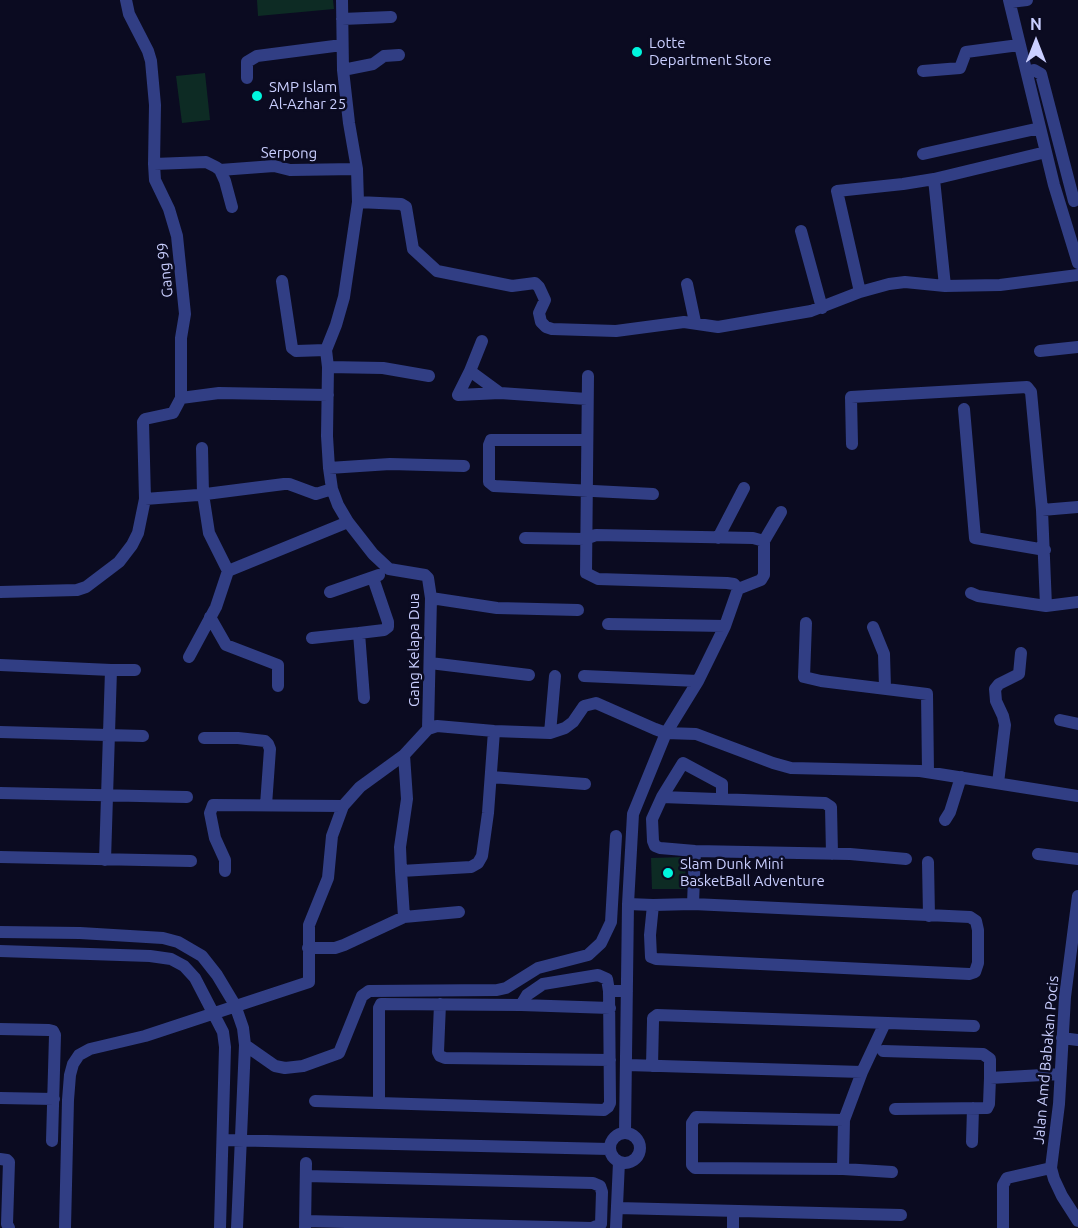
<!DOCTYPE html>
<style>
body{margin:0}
#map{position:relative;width:1078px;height:1228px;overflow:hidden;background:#0b0b21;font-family:Ubuntu,sans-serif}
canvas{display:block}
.north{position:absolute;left:1006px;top:12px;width:60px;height:60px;-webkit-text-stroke:4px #0b0b21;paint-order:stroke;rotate:0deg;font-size:16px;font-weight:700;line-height:24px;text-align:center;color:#cacfff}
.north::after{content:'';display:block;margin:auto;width:21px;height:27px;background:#cacfff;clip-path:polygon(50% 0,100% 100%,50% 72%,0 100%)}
</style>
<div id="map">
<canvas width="1078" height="1228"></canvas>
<div class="north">N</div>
</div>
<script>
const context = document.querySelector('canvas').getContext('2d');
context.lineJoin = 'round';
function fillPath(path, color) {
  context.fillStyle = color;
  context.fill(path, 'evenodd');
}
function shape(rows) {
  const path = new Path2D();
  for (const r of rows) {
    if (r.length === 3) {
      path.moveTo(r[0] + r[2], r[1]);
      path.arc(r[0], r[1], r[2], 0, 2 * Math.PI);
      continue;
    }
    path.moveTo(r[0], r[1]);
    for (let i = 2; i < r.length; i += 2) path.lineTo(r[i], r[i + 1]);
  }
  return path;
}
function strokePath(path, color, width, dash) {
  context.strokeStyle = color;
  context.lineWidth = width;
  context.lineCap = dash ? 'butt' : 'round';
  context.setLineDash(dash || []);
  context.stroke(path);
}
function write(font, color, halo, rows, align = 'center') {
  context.font = font + ' Ubuntu,sans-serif';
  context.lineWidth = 5;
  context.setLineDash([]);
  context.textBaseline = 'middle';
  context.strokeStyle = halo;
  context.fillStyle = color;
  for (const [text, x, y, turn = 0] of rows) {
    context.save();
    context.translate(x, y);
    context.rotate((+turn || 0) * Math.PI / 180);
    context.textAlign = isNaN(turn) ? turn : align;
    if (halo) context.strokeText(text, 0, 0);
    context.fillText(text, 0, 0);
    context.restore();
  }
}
fillPath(shape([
 [257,0,333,0,334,9,258,16],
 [205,73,210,120,182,123,176,76],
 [685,857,686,889,652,889,651,858]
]), '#0d2b24');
strokePath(shape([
 [126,0,129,14,148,51,151,61,155,105,154,164,155,180,169,209,177,236,185,314,181,338,181,398,219,393,328,395],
 [1009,0,1054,185,1078,263],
 [1010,2,1027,0],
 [342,19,391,17],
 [343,70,373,64,384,56,399,55],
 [923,71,960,68,966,52,1019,45],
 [1027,72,1034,70,1041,74,1074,201],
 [247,78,247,62,257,56,342,45],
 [923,154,1040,128],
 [154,164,206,162,216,167,220,170,225,181,232,207],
 [220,170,274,166,290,170,357,169],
 [934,179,945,286],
 [358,202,401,204,406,207,413,249,437,271,512,286,535,283,539,287,545,300,539,313,541,322,546,327,552,329,616,331,684,322,718,327,811,311,860,292,889,284,905,282,945,286,1000,285,1078,275],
 [801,231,822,308],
 [282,281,292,348,296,351,326,350],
 [687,284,695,322],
 [860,292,837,191,903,184,934,179,1046,152],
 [482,341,470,371,500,393,587,399],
 [1040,351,1078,347],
 [328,367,383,368,429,376],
 [470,371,458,395,500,393],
 [964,409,975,538,1045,550],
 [587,440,491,440,489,445,489,482,494,486,653,494],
 [852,444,851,397,1027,387,1031,392,1042,510,1078,507],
 [202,448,203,494,209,533,228,571],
 [329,468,390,464,464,466],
 [145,499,198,495,284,484,289,484,316,494,332,489],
 [1042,510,1046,606,1078,602],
 [525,538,585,539,596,535,753,538,764,541],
 [718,538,744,488],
 [738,589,761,580,764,575,764,541,781,512],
 [0,592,77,590,86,587,119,562,132,545,138,533,145,499,143,422,145,419,173,413,181,398],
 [330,592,379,575],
 [971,593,978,596,1046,606],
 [431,598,497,608,578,610],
 [210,617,226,645,278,665,278,686],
 [806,623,804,677,821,681,927,694,928,772],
 [608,624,725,626],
 [873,627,884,654,885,688],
 [312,638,359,633],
 [189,657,216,607,228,571,348,522],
 [430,663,529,675],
 [0,665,111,670,105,860],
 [111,670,135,670],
 [584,676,698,681,725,626,738,589,734,584,727,583,598,579,586,573,588,376],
 [364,698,359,633,384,630,388,627,388,622,373,578],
 [1060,720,1078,724],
 [428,729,437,726,494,731,550,733,565,728,573,722,584,706,596,703,655,729,666,733,696,734,773,763,791,768,920,771,1078,796],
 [0,732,143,736],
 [550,733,555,676],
 [204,738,238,738,265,741,268,744,270,749,266,805],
 [491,777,585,784],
 [998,783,1005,725,1003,716,996,701,995,689,999,684,1019,674,1021,653],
 [0,793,187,797],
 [662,797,683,763,722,784,722,799],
 [945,820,950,812,961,777],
 [832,854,831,807,825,803,662,797,652,819,653,841,655,846,660,848,695,851,850,854,906,859],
 [1038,854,1078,859],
 [0,857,191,861],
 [928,862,929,916],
 [225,871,225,860,215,838,210,813,213,805,343,806],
 [401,871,400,847,407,799,404,755],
 [1078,896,1065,997,1059,1104,1051,1168,1054,1179,1062,1196,1078,1221],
 [628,904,653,905],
 [693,904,970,917,976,921,978,930,978,963,975,972,969,974,656,959,651,957,650,935,653,905,693,904],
 [693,904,695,851],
 [404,917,401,871,471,867,478,863,482,856,488,813,494,731],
 [0,932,80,933,163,938,178,942,202,956,217,975,235,1005,243,1028,245,1045,237,1228],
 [308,948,335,948,344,945,404,917,459,912],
 [0,951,150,956,171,959,184,966,195,978,223,1032,225,1047,220,1228],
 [440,1004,438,1052,440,1056,445,1058,610,1060],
 [521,1005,610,1008],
 [0,1029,49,1030,53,1031,55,1035,52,1141],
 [1062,1038,1078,1040],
 [245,1045,275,1066,285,1068,303,1066,339,1053,362,996,369,991,497,990,506,988,538,968,588,955,601,943,611,922,616,836],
 [883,1051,983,1054,990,1059,990,1078],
 [627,1065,862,1072,844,1120,843,1169],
 [652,1066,653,1021,653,1018,657,1015,974,1026],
 [862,1072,885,1023],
 [0,1098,54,1099],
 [315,1101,379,1103,379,1008,381,1004,521,1005,527,995,543,984,598,975,607,979,609,991,627,991],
 [379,1103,604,1110,608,1107,610,1103,609,991],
 [895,1109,987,1108,989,1104,990,1078,1060,1074],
 [844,1120,696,1117,692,1123,692,1165,695,1168,843,1169,892,1172],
 [625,1148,15],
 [625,1133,628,904,633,814,666,733,698,681],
 [223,1140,609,1149],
 [972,1142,973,1108],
 [0,1159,7,1160,9,1162,7,1224,9,1228],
 [617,1208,901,1215],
 [305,1221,592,1228,601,1224,602,1192,600,1186,593,1183,306,1176],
 [65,1228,68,1100,70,1075,73,1064,79,1055,90,1049,145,1036,309,982,309,925,328,878,332,836,343,806,360,787,404,755,428,729,431,598,428,578,425,575,389,569,373,554,348,522,338,505,332,489,329,468,327,436,328,367,326,350,336,325,344,297,358,202,357,169,349,123,343,70,342,0],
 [305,1228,306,1163],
 [616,1228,619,1162],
 [733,1228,733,1212],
 [1003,1228,1003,1185,1007,1178,1051,1168]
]), '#313e84', 12);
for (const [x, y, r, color] of [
 [637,52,6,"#00f5de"],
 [257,96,6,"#00f5de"],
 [668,873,6,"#00f5de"]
]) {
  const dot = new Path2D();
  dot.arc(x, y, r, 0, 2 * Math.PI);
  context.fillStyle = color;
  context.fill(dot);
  strokePath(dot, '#0b0b21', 2);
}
write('15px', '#cacfff', '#0b0b21', [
 ["Lotte",649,43],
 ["Department Store",649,60],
 ["SMP Islam",269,87],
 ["Al-Azhar 25",269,104],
 ["Slam Dunk Mini",680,864],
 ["BasketBall Adventure",680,881]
], 'left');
write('15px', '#cacfff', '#0b0b21', [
 ["Serpong",289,153,1],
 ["Gang 99",165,270,-96],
 ["Gang Kelapa Dua",414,650,-90],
 ["Jalan Amd Babakan Pocis",1046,1060,-85]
]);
</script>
